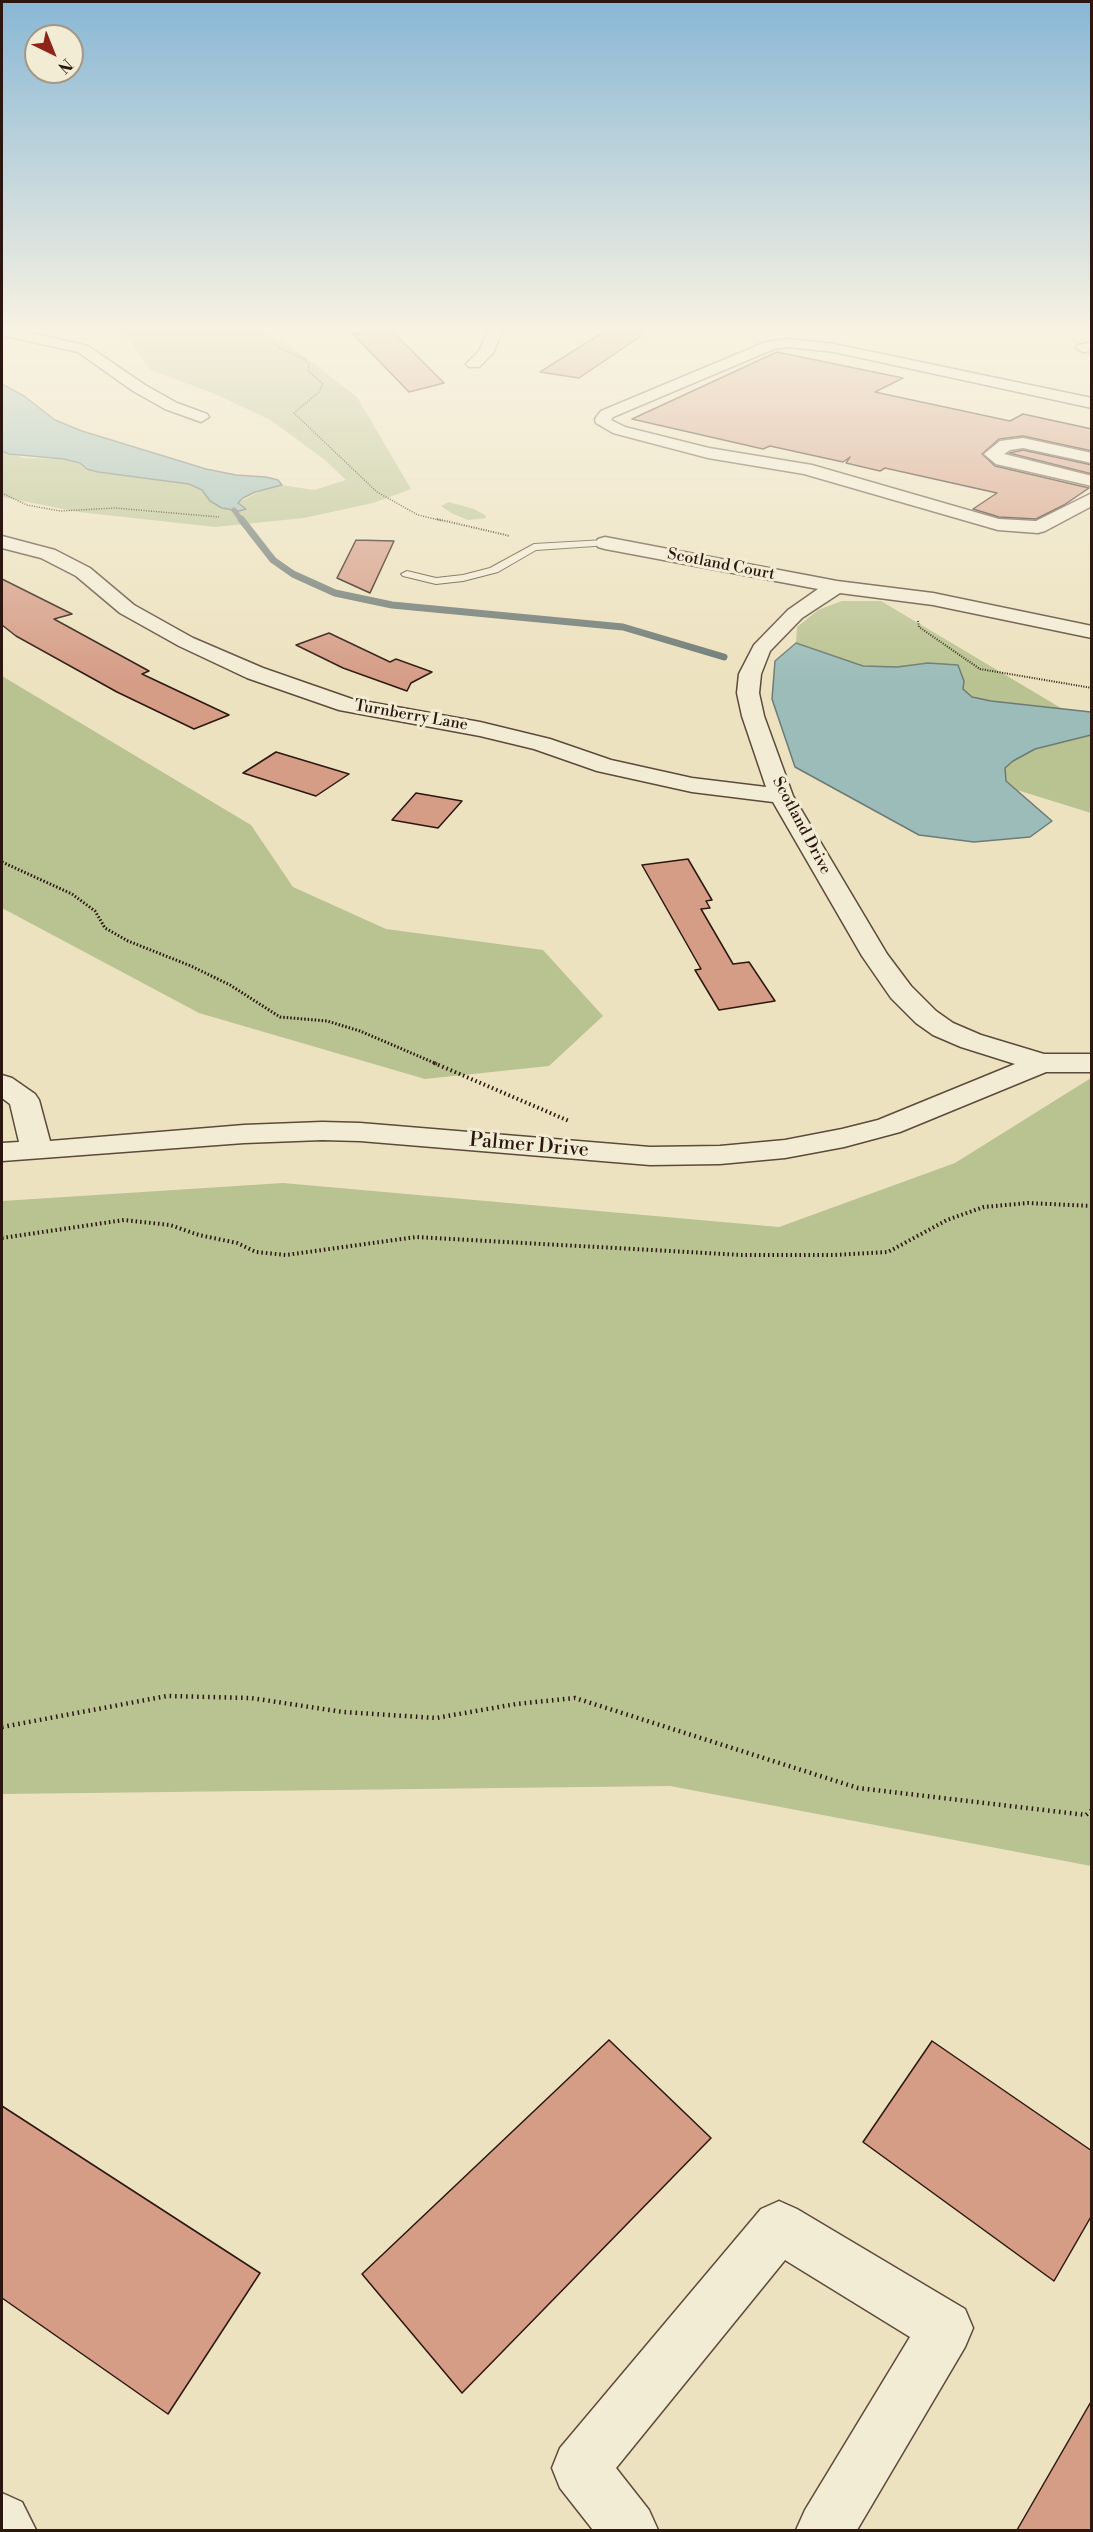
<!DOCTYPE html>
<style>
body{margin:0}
#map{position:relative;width:1093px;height:2532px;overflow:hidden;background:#ede2bf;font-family:"Libre Bodoni",serif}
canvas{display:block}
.frame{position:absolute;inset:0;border:3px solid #2b170f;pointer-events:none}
.north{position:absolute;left:24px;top:24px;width:60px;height:60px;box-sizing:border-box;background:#f3ecd5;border:2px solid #a39786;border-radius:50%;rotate:137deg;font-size:16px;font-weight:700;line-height:24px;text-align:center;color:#2b170f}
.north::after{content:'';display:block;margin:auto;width:21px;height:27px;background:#8f2418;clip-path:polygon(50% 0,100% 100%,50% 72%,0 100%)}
</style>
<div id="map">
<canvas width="1093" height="2532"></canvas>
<div class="frame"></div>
<div class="north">N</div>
</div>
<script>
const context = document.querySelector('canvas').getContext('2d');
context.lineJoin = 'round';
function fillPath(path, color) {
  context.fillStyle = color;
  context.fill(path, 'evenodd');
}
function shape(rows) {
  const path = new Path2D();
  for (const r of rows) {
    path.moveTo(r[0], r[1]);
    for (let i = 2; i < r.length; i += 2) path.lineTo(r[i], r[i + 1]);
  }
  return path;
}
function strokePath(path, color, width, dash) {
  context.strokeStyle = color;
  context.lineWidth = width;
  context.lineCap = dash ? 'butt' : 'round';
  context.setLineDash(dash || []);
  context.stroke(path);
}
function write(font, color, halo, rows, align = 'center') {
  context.font = font + ' "Libre Bodoni",serif';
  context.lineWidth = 6;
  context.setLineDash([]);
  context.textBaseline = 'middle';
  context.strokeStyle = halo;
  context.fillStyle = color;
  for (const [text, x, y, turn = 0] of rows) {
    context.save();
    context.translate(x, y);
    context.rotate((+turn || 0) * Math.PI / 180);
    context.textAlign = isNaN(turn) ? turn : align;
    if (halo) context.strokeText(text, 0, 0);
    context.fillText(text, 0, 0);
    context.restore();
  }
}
fillPath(shape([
 [116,329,262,329,307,358,357,397,411,489,373,503,304,518,215,527,78,512,2,497,2,451,24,458,64,459,80,463,87,469,98,472,189,484,202,490,211,501,241,507,238,503,264,489,282,485,314,490,346,480,325,460,269,419,215,394,151,370,130,341],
 [449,502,474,509,485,515,486,518,468,520,451,513,441,506],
 [842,601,881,601,1066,711,1091,723,1091,813,1017,790,1006,781,1005,768,1013,761,1035,749,1061,742,991,701,972,697,928,663,897,667,863,666,796,643,797,627,818,610],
 [2,676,251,825,293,887,386,929,543,950,603,1016,549,1066,425,1079,199,1013,2,908],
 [1091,1078,1091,1866,670,1786,2,1794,2,1201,283,1183,779,1227,955,1163]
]), '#b9c391');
const water = shape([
 [2,384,24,396,55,420,82,431,206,469,236,475,266,477,278,480,282,485,255,492,243,498,238,503,246,509,239,511,222,508,210,501,202,490,189,484,98,472,87,469,80,463,64,459,9,454,2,451,2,384],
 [796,643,863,666,897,667,928,663,958,665,964,681,963,689,972,697,991,701,1091,712,1091,735,1035,749,1013,761,1005,768,1006,781,1052,821,1030,837,974,842,919,835,795,767,772,699,775,661,796,643]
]);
fillPath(water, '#9bbcb9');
strokePath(water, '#6e7a75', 1.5);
strokePath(shape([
 [234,510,242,521]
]), '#6e7a75', 5);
strokePath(shape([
 [241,519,273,560,293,574,335,593,392,605,623,627,724,657]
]), '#6e7a75', 7);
const building = shape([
 [380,329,390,329,444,383,409,392,353,334,380,329],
 [608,329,637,329,641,336,579,378,540,372,608,329],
 [777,352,903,378,875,392,1010,421,1023,414,1092,429,1092,451,1023,436,999,439,982,454,995,466,1089,488,1064,505,1036,519,999,517,973,509,997,493,885,468,880,471,846,463,850,457,843,462,770,446,763,449,632,419,777,352],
 [1023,450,1092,465,1092,474,1009,453,1023,450],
 [356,540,394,541,370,593,337,578,356,540],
 [2,579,72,614,54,619,149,671,142,674,229,715,194,729,117,692,16,636,2,625,2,579],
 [329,633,390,662,396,659,432,672,411,683,407,691,343,668,296,645,329,633],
 [276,752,349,774,316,796,243,773,276,752],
 [416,793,462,801,438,828,392,820,416,793],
 [688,859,712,900,706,901,710,908,701,909,733,964,749,962,775,1001,719,1010,695,970,701,969,642,865,688,859],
 [609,2040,711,2138,462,2393,362,2274,609,2040],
 [932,2041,1092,2151,1092,2215,1054,2281,863,2142,932,2041],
 [2,2106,260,2273,168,2414,2,2298,2,2106],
 [1092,2400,1092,2530,1017,2530,1092,2400]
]);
fillPath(building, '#d59c86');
strokePath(building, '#2b170f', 1.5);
const lane = shape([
 [605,540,611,543,609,545,536,550,498,572,463,581,436,584,403,576,401,574,407,571,436,578,463,575,490,568,534,544,605,540]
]);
const street = shape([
 [2,329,13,329,88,346,145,385,177,403,207,414,209,417,201,422,165,409,133,391,78,352,2,335,2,329],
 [489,329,503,329,493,353,479,367,469,367,466,364,479,351,489,329],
 [788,339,834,344,1092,398,1092,408,834,352,788,347,774,349,613,417,611,420,625,427,709,448,812,465,999,519,1036,521,1092,493,1092,506,1045,531,1038,533,998,530,804,474,708,458,613,433,596,423,595,419,601,411,766,342,788,339],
 [1092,342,1092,351,1083,352,1076,348,1078,345,1092,342],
 [1023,438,1092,453,1092,463,1023,448,1010,450,1004,454,1092,476,1092,486,996,464,984,454,1000,441,1023,438],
 [2,536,55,550,90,568,134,605,193,638,263,668,352,699,480,722,550,739,611,760,692,778,766,787,742,716,737,693,739,674,754,645,788,610,818,589,605,549,598,547,596,543,598,539,605,537,837,581,933,593,1092,626,1092,638,933,605,840,593,802,618,770,651,761,674,759,693,764,716,793,796,887,954,911,986,936,1011,953,1023,981,1035,1044,1054,1092,1054,1092,1072,1046,1072,900,1132,844,1147,785,1158,720,1164,650,1165,360,1141,322,1140,244,1143,2,1161,2,1143,19,1142,10,1104,2,1098,2,1075,12,1078,35,1094,39,1100,50,1141,244,1125,322,1122,360,1123,650,1147,720,1146,785,1140,842,1129,878,1120,1015,1064,961,1047,933,1035,916,1023,891,998,862,956,773,802,692,792,597,771,534,749,480,736,339,710,247,678,179,646,120,613,76,576,41,558,2,548,2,536],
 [779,2201,797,2209,965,2309,973,2328,965,2347,857,2530,796,2530,805,2510,910,2337,785,2260,616,2468,649,2510,658,2530,593,2530,560,2488,552,2468,560,2448,761,2209,779,2201],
 [2,2493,22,2502,36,2530,2,2530,2,2493]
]);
strokePath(lane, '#5c4a3b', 2);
strokePath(street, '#5c4a3b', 3);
strokePath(shape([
 [255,329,280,348,304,359,309,365,308,371,323,384,319,392,294,413,377,492,418,515,443,521],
 [2,493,27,505,60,511,115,508,219,517]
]), '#2b170f', 1.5, [1, 1.5]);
strokePath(shape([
 [437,519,510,536],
 [918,621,919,627,980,669,1092,688]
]), '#2b170f', 2, [1, 1.5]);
strokePath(shape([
 [2,862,72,894,95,911,105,928,128,941,191,966,230,985,280,1017,327,1021,360,1031,437,1064]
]), '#2b170f', 3, [1.5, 2]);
strokePath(shape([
 [434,1063,569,1121],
 [2,1238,124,1220,170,1225,199,1235,237,1243,256,1252,286,1255,416,1237,741,1255,834,1255,888,1252,947,1220,984,1207,1028,1203,1092,1206]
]), '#2b170f', 4, [1.5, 3]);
strokePath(shape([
 [2,1727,167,1696,251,1698,343,1712,436,1718,516,1704,575,1698,858,1788,1086,1815,1092,1810]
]), '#2b170f', 4.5, [1.5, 4]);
fillPath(lane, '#f3ecd5');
fillPath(street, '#f3ecd5');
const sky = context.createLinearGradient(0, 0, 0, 684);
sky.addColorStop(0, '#89b7d5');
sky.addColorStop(0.48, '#f7f2e2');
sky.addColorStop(1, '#f7f2e200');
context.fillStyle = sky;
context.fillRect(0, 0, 1093, 684);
write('16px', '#2b170f', '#f3ecd5', [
 ["Scotland Court",721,565,11],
 ["Turnberry Lane",411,716,10],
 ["Scotland Drive",801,826,62]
]);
write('20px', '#2b170f', '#f3ecd5', [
 ["Palmer Drive",529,1146,5]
]);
</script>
